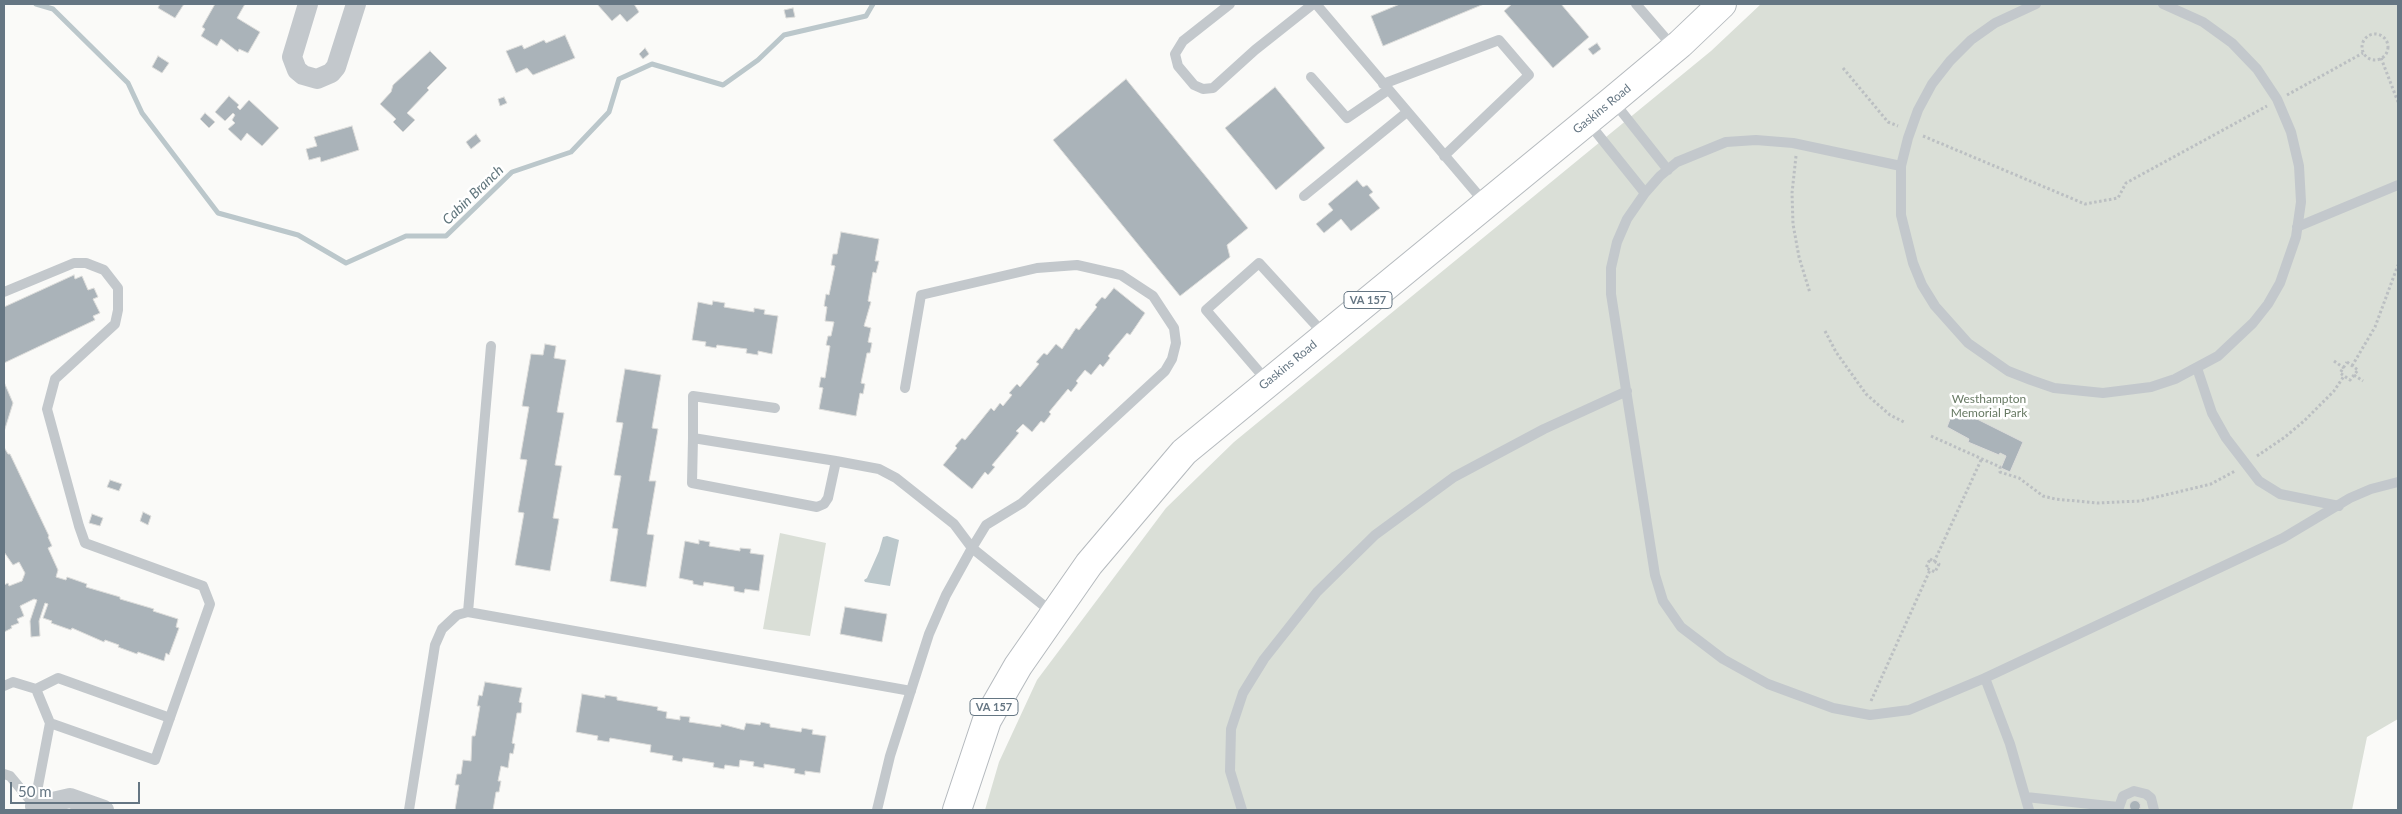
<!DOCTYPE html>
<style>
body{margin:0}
#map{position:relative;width:2402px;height:814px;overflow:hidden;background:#fafaf8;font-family:Lato,sans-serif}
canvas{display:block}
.frame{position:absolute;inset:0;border:5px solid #657683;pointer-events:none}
.scale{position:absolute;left:10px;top:782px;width:130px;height:22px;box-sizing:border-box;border:2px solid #657683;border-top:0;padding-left:6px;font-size:15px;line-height:18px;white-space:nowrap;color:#657683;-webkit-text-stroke:4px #fff;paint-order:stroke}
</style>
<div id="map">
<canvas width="2402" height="814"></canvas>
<div class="frame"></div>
<div class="scale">50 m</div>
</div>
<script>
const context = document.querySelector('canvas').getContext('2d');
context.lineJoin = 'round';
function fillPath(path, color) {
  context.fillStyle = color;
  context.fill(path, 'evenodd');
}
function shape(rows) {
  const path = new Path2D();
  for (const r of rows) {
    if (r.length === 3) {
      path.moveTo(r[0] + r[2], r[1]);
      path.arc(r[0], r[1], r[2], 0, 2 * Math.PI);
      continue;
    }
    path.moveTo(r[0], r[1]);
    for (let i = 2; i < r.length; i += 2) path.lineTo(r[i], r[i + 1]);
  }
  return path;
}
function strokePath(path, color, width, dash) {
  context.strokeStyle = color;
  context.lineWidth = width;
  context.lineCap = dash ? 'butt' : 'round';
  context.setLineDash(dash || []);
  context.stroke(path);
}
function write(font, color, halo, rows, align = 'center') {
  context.font = font + ' Lato,sans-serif';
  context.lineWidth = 5;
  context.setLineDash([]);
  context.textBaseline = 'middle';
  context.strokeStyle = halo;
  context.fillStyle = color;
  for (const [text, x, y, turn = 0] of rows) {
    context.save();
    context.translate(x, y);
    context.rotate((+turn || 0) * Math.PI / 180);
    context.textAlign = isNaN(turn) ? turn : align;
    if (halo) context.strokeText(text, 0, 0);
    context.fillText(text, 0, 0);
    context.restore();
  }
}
fillPath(shape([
 [1761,4,2398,4,2398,719,2367,737,2352,810,985,810,999,762,1037,680,1166,508,1234,442,1711,51],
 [780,533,826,543,810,636,763,629]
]), '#dadfd7');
fillPath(shape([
 [887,536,899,540,890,586,865,582,864,580,867,578,879,551,883,537]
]), '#bbc7cb');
strokePath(shape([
 [36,4,53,9,128,83,142,113,218,213,298,235,346,263,406,236,446,236,512,172,571,152,609,112,619,79,652,64,723,85,758,60,784,35,866,16,873,4]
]), '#bbc7cb', 5);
const building = shape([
 [160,4,184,4,175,18,158,8,160,4],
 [215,4,245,4,237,18,260,32,248,53,239,49,238,52,221,39,217,46,201,36,205,29,202,27,215,4],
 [597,4,634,4,639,12,627,22,620,14,612,21,597,4],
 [1400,4,1484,4,1383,46,1371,16,1400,4],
 [1512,4,1561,4,1589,37,1553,68,1504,11,1512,4],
 [793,8,795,17,786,18,784,10,793,8],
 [565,35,575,58,533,75,527,68,516,73,506,51,522,45,524,49,544,40,546,43,565,35],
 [1597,43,1601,49,1593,55,1588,49,1597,43],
 [645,48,649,54,643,59,639,54,645,48],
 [430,51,447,68,427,88,429,90,407,113,415,120,403,132,393,122,396,119,380,104,391,92,393,85,430,51],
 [158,56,169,63,162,73,152,67,158,56],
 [1126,79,1248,228,1227,245,1230,257,1180,296,1053,140,1126,79],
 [1275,87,1325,148,1276,190,1225,128,1275,87],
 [229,96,239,105,237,107,240,110,249,100,279,128,262,146,247,133,241,141,228,129,235,123,232,120,235,115,233,113,225,121,215,112,229,96],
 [504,97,507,103,500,106,498,99,504,97],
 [205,113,215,122,209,128,200,119,205,113],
 [352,126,359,150,321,162,320,157,309,160,306,149,317,146,314,137,352,126],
 [476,134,481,141,471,149,466,142,476,134],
 [1357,180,1363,187,1367,185,1373,192,1369,195,1380,208,1351,231,1341,219,1324,233,1316,224,1333,210,1328,204,1357,180],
 [841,232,879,239,875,261,879,261,876,273,873,272,868,301,871,302,864,326,871,328,868,342,872,343,870,353,867,353,861,383,865,384,863,394,860,393,856,416,819,409,823,388,819,387,821,377,825,378,830,346,826,345,828,336,831,336,834,322,825,321,827,307,824,306,826,294,829,295,835,266,831,265,833,254,837,254,841,232],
 [74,275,75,279,82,276,88,290,94,288,98,297,93,299,100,313,93,316,95,320,4,363,4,307,74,275],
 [1114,288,1145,313,1130,335,1127,333,1108,356,1110,358,1103,367,1100,364,1091,375,1085,370,1076,381,1078,383,1071,392,1068,389,1049,412,1051,414,1044,423,1041,421,1032,432,1023,424,1016,431,1019,433,992,465,995,467,988,475,985,472,972,489,943,465,957,448,955,446,962,438,965,440,991,408,994,411,1000,403,1003,406,1012,395,1009,393,1017,384,1020,387,1039,364,1036,362,1044,353,1047,355,1056,344,1062,349,1076,328,1079,330,1097,307,1095,305,1102,297,1105,299,1114,288],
 [713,301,725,303,724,307,754,312,754,308,765,310,764,314,778,316,772,354,758,351,758,355,746,353,747,349,717,345,716,348,705,346,706,342,692,340,698,302,712,305,713,301],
 [545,344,556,346,554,358,566,360,557,412,564,413,555,465,562,466,553,518,559,519,550,571,515,565,524,513,518,512,527,460,520,459,529,407,522,406,531,354,543,355,545,344],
 [625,369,661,375,652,428,658,429,649,481,656,481,647,534,654,535,646,587,610,581,618,529,612,528,621,476,614,475,623,423,616,422,625,369],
 [4,382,13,403,4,432,4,382],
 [1952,414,1977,419,2023,442,2010,472,2001,468,2006,456,2000,453,1999,455,1968,442,1969,439,1947,427,1952,414],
 [4,447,8,454,10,454,49,536,48,537,52,546,48,548,58,570,56,577,66,580,67,577,87,584,86,587,120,597,120,599,154,609,153,611,178,619,176,627,179,628,169,655,166,653,164,661,138,652,137,654,118,647,119,645,105,640,104,642,72,628,71,630,51,623,52,621,43,618,48,604,45,603,39,621,40,636,31,637,30,621,37,600,34,599,20,606,24,616,17,619,19,623,11,626,12,628,4,632,4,585,8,583,9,586,22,581,25,573,19,562,13,565,4,552,4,447],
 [110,480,122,484,119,491,107,487,110,480],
 [143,512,151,516,148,525,140,521,143,512],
 [92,514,103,518,100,526,89,523,92,514],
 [699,540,710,542,709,546,740,551,740,548,751,549,750,553,764,555,759,591,745,589,744,593,734,591,734,587,704,582,703,586,693,584,693,581,679,578,685,541,699,544,699,540],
 [845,607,887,614,882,642,840,634,845,607],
 [485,682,522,688,519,702,522,703,521,713,517,713,512,743,515,744,513,754,510,753,508,768,501,766,498,781,501,781,499,792,496,792,493,810,455,810,459,785,455,785,457,774,461,774,463,760,471,761,472,736,475,736,480,706,477,706,479,695,482,696,485,682],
 [582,694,605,698,605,695,617,697,617,700,658,707,657,710,667,712,666,718,680,720,680,716,690,717,689,722,721,727,721,724,744,730,746,723,760,725,761,722,770,724,770,727,801,732,802,728,813,730,812,734,826,736,820,773,805,771,805,775,794,773,795,769,764,764,764,768,753,766,754,762,740,760,739,767,725,765,724,769,713,767,714,763,683,758,682,762,672,760,673,756,650,752,651,745,610,738,609,742,597,740,598,736,576,732,582,694],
 [2135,806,5.5]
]);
fillPath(building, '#aab3b9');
strokePath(building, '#dcdcda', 1);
const primary = shape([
 [957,810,987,720,1018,666,1089,564,1184,452,1613,100,1680,44,1722,4]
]);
strokePath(primary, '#b5babe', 30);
strokePath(shape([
 [2375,47,13],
 [2381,58,2398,102],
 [1843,68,1888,122,1898,126],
 [2287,95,2363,53],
 [1923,136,2085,204,2118,198,2126,183,2267,106],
 [1796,156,1792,193,1793,224,1799,257,1810,293],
 [1825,331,1836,352,1866,394,1890,415,1904,422],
 [2334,361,2344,368],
 [2347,362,2358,370,2350,380,2340,373,2347,362],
 [2352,366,2375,327,2398,265],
 [2354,375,2363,381],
 [1931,436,2000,467,2000,472,2019,478,2043,496,2055,499,2097,503,2140,501,2211,484,2235,471],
 [2257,456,2285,437,2304,421,2334,391,2344,376],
 [1930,559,1939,564,1935,572,1926,568,1930,559],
 [1934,562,1982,458],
 [1871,701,1930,570]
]), '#bbbfc2', 3, [2.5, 2.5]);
strokePath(shape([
 [1230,4,1183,41,1175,54,1178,66,1194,85,1203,89,1213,88,1255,50,1313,4],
 [1316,4,1485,203],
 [1636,4,1674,48],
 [2036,4,1995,23,1971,40,1950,61,1932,84,1918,110,1908,138,1901,166,1901,215,1913,263,1922,285,1935,306,1968,343,2008,371,2031,380,2054,388,2103,393,2151,387,2175,379,2218,356,2253,323,2268,304,2280,283,2296,237,2301,202,2299,166,2291,132,2277,99,2257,69,2232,43,2203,22,2163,4],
 [1311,77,1347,118,1388,90],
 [1383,84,1499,40,1529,75,1444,156],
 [1614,102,1668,170],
 [1588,122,1645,193],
 [1901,166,1793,143,1756,140,1726,142,1677,162,1660,176,1645,193,1627,219,1617,242,1611,268,1611,294,1655,575,1663,601,1681,627,1723,659,1768,684,1833,708,1870,715,1909,710,1985,678,2283,538,2350,498,2371,489,2398,482],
 [1304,196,1407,112],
 [2297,227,2398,185],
 [4,292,74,263,86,263,104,270,118,288,118,310,115,324,55,379,47,409,79,526,85,543,203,586,210,604,155,760,50,723,34,807],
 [2197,368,2212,413,2226,438,2259,481,2280,494,2339,506],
 [1267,381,1206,310,1259,263,1324,334],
 [693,438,693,396,775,408],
 [836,461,828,498,824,504,817,507,692,483,693,438,836,461,879,469,896,478,954,524,972,548,1053,613],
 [468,612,491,346],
 [1985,678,2010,744,2029,810],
 [4,686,13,682,36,689,50,723],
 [36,689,58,678,170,718],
 [4,774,10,776,35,806],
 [2026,797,2118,807],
 [409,810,435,645,442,629,457,615,468,612,911,691],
 [877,810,890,756,929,634,946,595,972,548,986,525,1022,503,1165,371,1172,359,1176,343,1174,328,1153,296,1121,275,1077,265,1037,268,921,295,905,388],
 [1242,810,1230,771,1231,729,1243,693,1264,659,1317,592,1375,535,1454,477,1544,429,1627,391],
 [2118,810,2123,796,2134,791,2146,794,2151,798,2154,810]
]), '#c3c8cc', 10);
strokePath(shape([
 [308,4,292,57,297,70,303,75,317,79,331,73,336,67,356,4],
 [35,806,70,798,104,810]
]), '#c3c8cc', 20);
strokePath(primary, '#fff', 28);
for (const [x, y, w] of [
 [1368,300,48],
 [994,707,48]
]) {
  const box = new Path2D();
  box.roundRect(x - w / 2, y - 8.5, w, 17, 4);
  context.fillStyle = '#fff';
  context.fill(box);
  strokePath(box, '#657683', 1);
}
write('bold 11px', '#657683', null, [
 ["VA 157",1368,300],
 ["VA 157",994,707]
]);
write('12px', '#657683', '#fff', [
 ["Gaskins Road",1602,109,-39],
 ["Gaskins Road",1288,365,-39]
]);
write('12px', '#687a64', '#fff', [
 ["Westhampton",1989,399],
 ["Memorial Park",1989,413]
]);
write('italic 14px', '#60757c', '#fff', [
 ["Cabin Branch",473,195,-44]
]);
</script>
